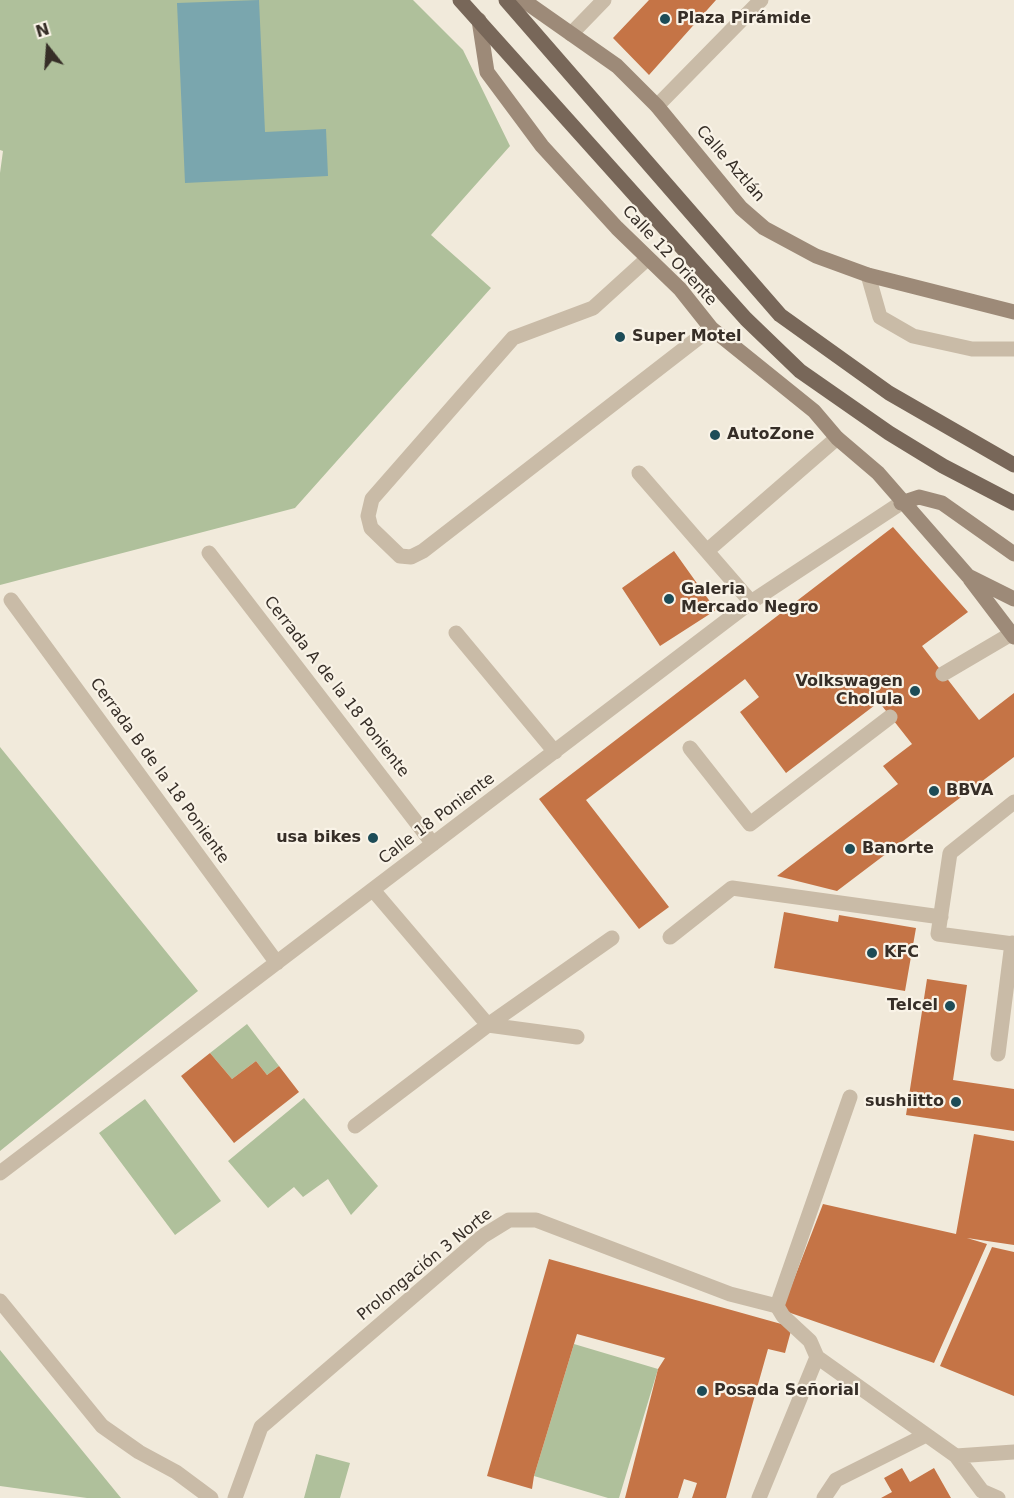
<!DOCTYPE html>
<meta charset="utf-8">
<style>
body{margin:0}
#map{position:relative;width:1014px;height:1498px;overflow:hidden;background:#f1eadb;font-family:"DejaVu Sans",sans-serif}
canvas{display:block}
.north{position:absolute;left:18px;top:18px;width:60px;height:60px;-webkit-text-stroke:4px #f9f3e7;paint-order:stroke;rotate:343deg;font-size:16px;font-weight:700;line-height:24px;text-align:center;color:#362e27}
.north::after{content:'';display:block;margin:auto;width:21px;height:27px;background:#362e27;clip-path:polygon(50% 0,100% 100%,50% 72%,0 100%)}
</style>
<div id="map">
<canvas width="1014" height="1498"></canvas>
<div class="north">N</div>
</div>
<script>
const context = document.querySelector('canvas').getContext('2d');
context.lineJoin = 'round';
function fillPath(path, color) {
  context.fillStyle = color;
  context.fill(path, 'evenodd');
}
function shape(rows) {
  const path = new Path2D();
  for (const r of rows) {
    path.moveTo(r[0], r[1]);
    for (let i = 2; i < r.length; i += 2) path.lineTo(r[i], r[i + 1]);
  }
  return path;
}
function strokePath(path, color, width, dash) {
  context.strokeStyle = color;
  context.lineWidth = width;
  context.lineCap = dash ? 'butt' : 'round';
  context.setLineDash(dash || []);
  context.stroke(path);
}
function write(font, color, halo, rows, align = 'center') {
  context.font = font + ' "DejaVu Sans",sans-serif';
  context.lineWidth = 4.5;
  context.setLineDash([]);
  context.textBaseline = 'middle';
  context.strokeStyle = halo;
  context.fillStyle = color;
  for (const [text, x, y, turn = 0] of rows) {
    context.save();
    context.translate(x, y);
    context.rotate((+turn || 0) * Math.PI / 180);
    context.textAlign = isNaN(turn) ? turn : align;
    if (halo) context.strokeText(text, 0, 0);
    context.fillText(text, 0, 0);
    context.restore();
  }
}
fillPath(shape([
 [0,0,413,0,463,50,510,146,431,235,491,288,295,508,0,585,0,173,3,151,0,150],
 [0,747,198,991,0,1151],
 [247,1024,279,1066,267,1075,256,1061,232,1079,210,1053],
 [304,1098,378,1186,351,1215,328,1179,303,1197,294,1187,268,1208,228,1161],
 [145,1099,221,1201,175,1235,99,1133],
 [574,1344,658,1369,619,1498,608,1498,534,1476],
 [0,1350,121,1498,87,1498,0,1486],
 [316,1454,350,1463,340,1498,304,1498]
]), '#afc09b');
fillPath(shape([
 [259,0,265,132,326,129,328,176,185,183,177,3]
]), '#7aa6ae');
fillPath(shape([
 [649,0,716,0,649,75,613,38],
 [893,527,968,612,922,646,979,720,1014,693,1014,757,837,891,777,876,898,784,883,766,912,744,879,702,786,773,740,712,759,697,745,679,586,800,669,907,639,929,539,799],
 [674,551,716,610,660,646,622,588],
 [784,912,838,922,839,915,916,928,905,991,774,968],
 [927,979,967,985,953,1080,1014,1089,1014,1131,906,1115],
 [210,1053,232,1079,256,1061,267,1075,279,1066,299,1092,234,1143,181,1076],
 [974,1134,1014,1141,1014,1245,967,1238,987,1244,934,1363,782,1310,823,1204,956,1234],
 [992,1247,1014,1252,1014,1396,940,1366],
 [549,1259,792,1327,785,1353,768,1349,726,1498,692,1498,697,1483,684,1479,678,1498,625,1498,658,1369,665,1358,577,1334,534,1476,532,1489,487,1476],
 [902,1468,910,1482,934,1468,951,1498,881,1498,892,1492,884,1478]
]), '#c57446');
strokePath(shape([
 [647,259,593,308,513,338,372,499,368,516,371,528,400,556,411,557,423,551,711,328],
 [868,275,880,317,913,336,972,349,1014,349],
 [639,473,751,602],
 [708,550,837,438],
 [943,674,1011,634],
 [690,748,750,824,890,717],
 [1014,802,950,853,938,934,1014,944],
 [670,937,732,888,941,917],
 [998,1054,1012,943],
 [0,1301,102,1426,139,1452,176,1472,211,1498],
 [777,1306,783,1316,810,1341,817,1357],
 [956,1456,1014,1452],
 [759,1498,817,1357,956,1456,982,1491,998,1498],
 [824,1498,836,1480,926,1435]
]), '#c9bba7', 15);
strokePath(shape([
 [571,34,604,0],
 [657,106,761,0],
 [209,553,433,844],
 [11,600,277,963],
 [456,633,555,752],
 [373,890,488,1025,577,1037],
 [355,1126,488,1025,612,938],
 [0,1173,751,602,901,503],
 [235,1498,261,1427,483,1236,509,1220,536,1220,730,1294,777,1306,850,1097]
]), '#c9bba7', 15);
strokePath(shape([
 [523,0,617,66,657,106,741,208,764,228,816,256,868,275,1014,312],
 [479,20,487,72,542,146,617,228,680,289,711,328,814,411,837,438,878,473,968,576,1014,599],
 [901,503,919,497,942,503,1014,554],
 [970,579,1014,637]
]), '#9d8a78', 15);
strokePath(shape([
 [460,0,746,319,800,371,889,433,943,466,1014,503],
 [506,0,780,315,889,393,1014,465]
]), '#786759', 15);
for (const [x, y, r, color] of [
 [665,19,6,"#1d4c57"],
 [620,337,6,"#1d4c57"],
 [715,435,6,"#1d4c57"],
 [669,599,6,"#1d4c57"],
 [915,691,6,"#1d4c57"],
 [934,791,6,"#1d4c57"],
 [373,838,6,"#1d4c57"],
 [850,849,6,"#1d4c57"],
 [872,953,6,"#1d4c57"],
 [950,1006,6,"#1d4c57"],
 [956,1102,6,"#1d4c57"],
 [702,1391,6,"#1d4c57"]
]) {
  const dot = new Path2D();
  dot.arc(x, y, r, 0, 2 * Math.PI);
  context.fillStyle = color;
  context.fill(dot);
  strokePath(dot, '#f9f3e7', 2);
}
write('bold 16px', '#362e27', '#f9f3e7', [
 ["Plaza Pirámide",677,19],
 ["Super Motel",632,337],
 ["AutoZone",727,435],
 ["Galeria",681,590],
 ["Mercado Negro",681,608],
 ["Volkswagen",903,682,"right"],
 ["Cholula",903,700,"right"],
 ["BBVA",946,791],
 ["usa bikes",361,838,"right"],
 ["Banorte",862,849],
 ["KFC",884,953],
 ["Telcel",938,1006,"right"],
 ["sushiitto",944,1102,"right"],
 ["Posada Señorial",714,1391]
], 'left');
write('16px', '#362e27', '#f9f3e7', [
 ["Calle Aztlán",730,164,49],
 ["Calle 12 Oriente",669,256,47],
 ["Cerrada A de la 18 Poniente",336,687,52],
 ["Cerrada B de la 18 Poniente",159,771,54],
 ["Calle 18 Poniente",437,819,-37],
 ["Prolongación 3 Norte",425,1265,-39]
]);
</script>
